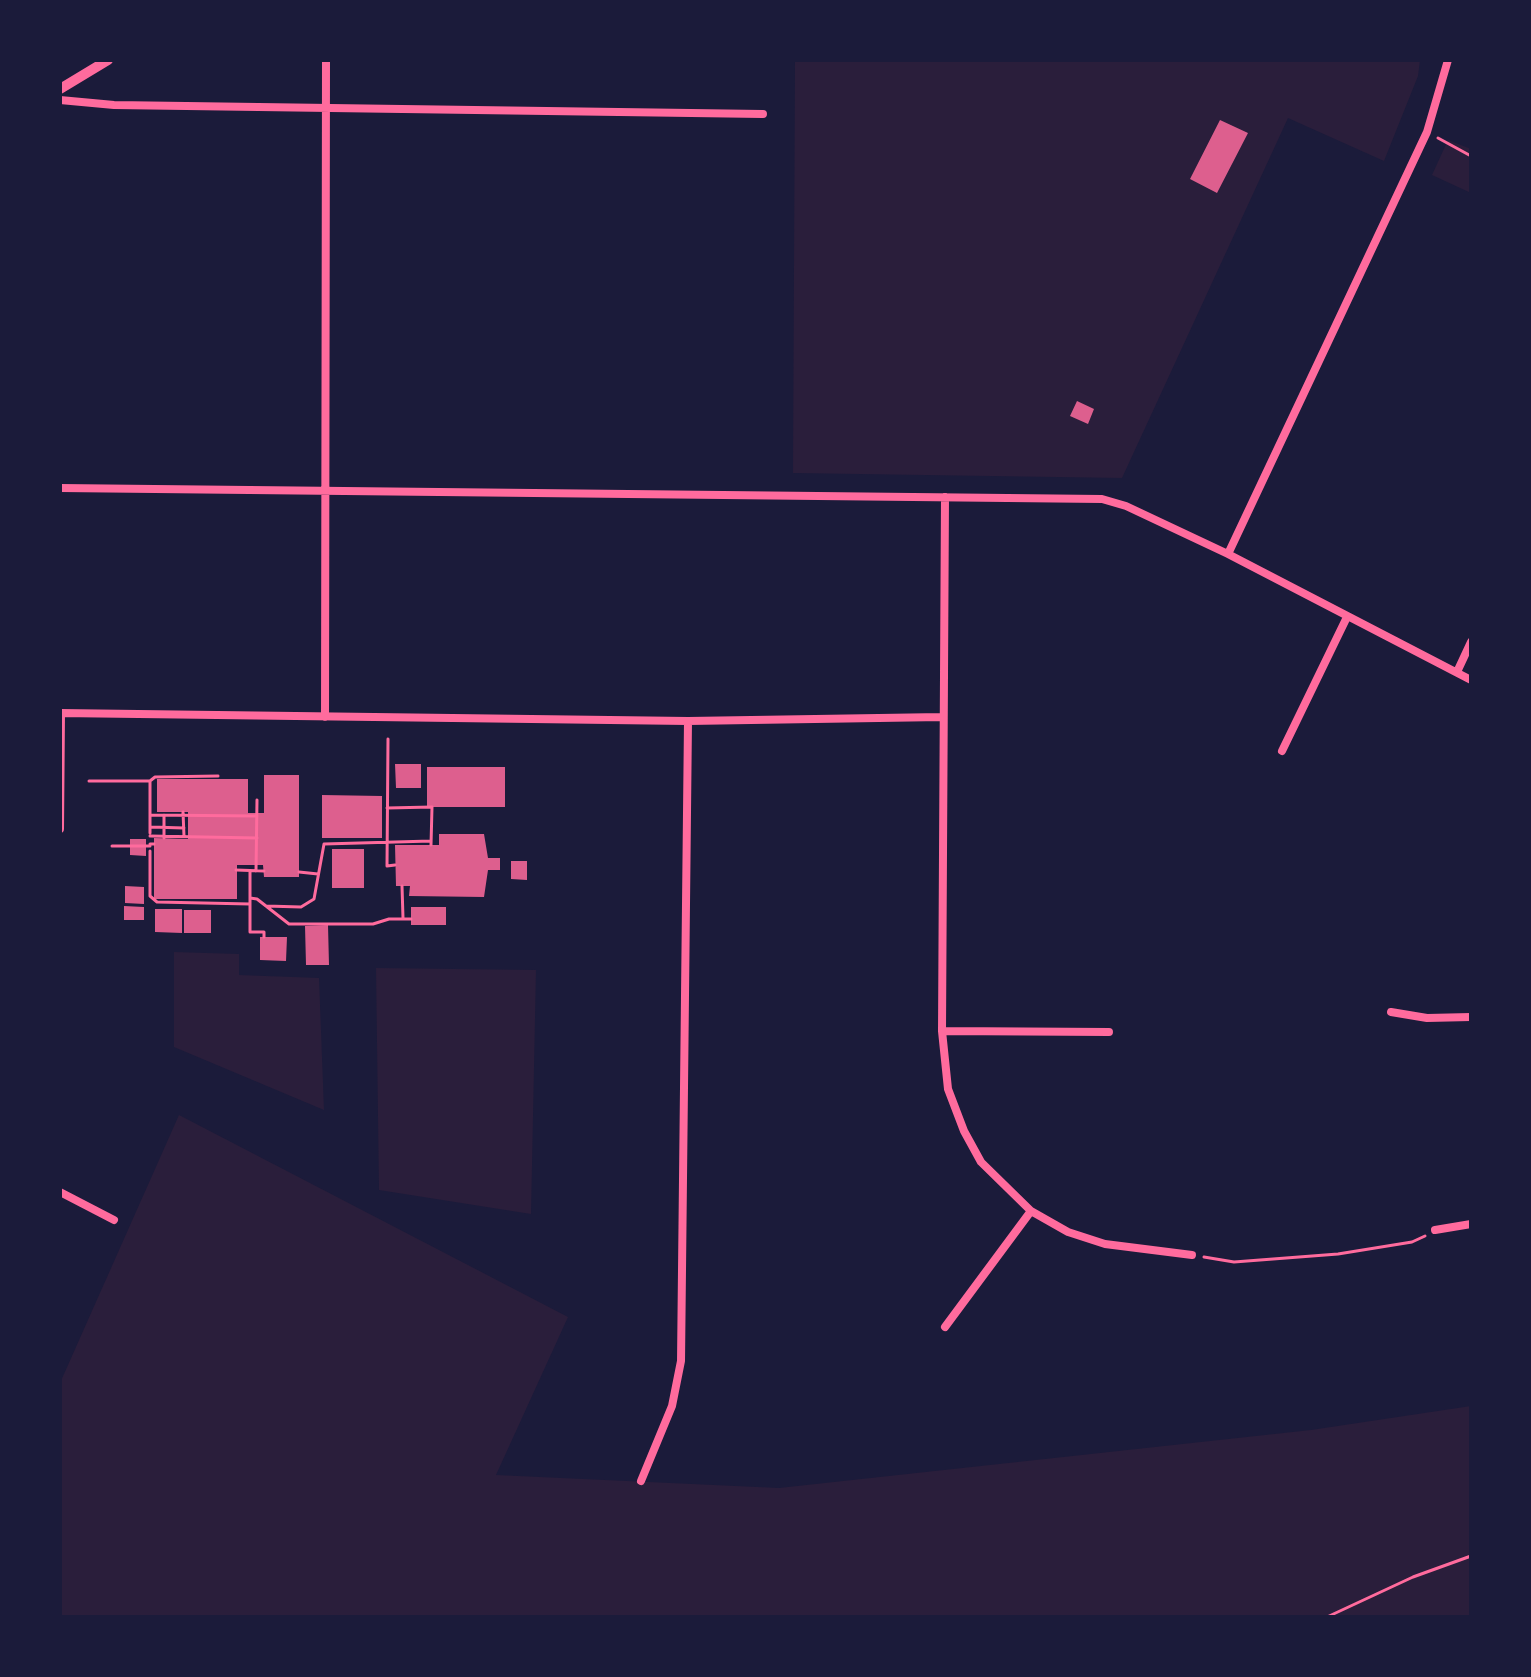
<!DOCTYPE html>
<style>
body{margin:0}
#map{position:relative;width:1531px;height:1677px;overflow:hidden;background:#1b1b3a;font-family:Jost,sans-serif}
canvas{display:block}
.frame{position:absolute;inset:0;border:62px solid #1b1b3a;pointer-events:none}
</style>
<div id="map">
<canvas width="1531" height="1677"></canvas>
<div class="frame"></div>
</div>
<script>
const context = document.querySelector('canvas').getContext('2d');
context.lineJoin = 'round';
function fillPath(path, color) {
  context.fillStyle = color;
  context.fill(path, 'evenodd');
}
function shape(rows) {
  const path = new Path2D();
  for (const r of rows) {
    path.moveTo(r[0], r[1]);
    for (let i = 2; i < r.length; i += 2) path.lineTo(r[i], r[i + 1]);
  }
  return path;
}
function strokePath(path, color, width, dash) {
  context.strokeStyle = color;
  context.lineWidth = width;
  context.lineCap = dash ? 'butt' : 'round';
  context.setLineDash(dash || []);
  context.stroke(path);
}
fillPath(shape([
 [795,60,1420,60,1418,76,1384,161,1288,118,1122,478,793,473],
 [1448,140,1471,149,1471,193,1432,175],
 [174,952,239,954,239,975,319,978,324,1110,174,1047],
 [376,968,536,970,531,1214,379,1190],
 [179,1115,568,1317,496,1475,779,1488,1311,1430,1471,1406,1471,1617,60,1617,60,1383]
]), '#2a1e3b');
fillPath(shape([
 [1220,120,1248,133,1217,193,1190,179],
 [1077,401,1094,409,1088,424,1070,416],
 [395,764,421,764,421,788,396,788],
 [427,767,505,767,505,807,427,807],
 [264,775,299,775,299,877,264,877,263,865,237,865,237,899,154,899,154,838,188,839,188,812,157,812,157,779,248,779,248,813,264,813],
 [322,795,382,796,382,838,322,838],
 [439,834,484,834,488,858,500,858,500,870,488,870,484,897,409,896,410,886,396,886,395,845,439,845],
 [130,839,146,839,146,856,130,855],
 [332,849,364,849,364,888,332,888],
 [511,861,527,861,527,880,511,879],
 [125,886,144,887,144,904,125,903],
 [124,906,144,907,144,920,124,920],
 [411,907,446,907,446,925,411,925],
 [155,909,182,909,182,933,155,932],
 [184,910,211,910,211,933,184,933],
 [328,925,329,965,306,965,305,926],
 [260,937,287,937,286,961,260,960]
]), '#dd5f8e');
strokePath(shape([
 [1438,138,1471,156],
 [388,739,387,866,395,865],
 [89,781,150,781],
 [387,808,432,807,431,845],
 [183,812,184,836],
 [150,815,257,816],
 [151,827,184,828],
 [150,833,150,781,155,777,218,776],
 [150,836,257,838],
 [164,838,164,815],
 [150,844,154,844],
 [112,846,150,846],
 [150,851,150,896,157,902,250,904],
 [236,870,264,871],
 [250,871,250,932,264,932,264,937],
 [256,871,257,800],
 [299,872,318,874],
 [402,886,403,918],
 [250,898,257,899,289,924,373,924,389,919,411,919],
 [266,906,301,907,314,899,324,844,431,841],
 [1204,1257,1234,1262,1338,1254,1412,1242,1425,1236],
 [1327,1617,1413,1577,1471,1556]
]), '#ff6b9d', 3);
strokePath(shape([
 [60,100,114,105,763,114],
 [60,488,1102,499,1126,506,1228,554,1471,680],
 [945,497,942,1031,948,1089,964,1131,981,1162,1031,1211,1068,1232,1105,1244,1192,1255],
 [1228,554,1427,132,1448,60],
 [1457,672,1471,642],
 [60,713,688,721,942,717],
 [325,717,326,60],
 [1282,751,1347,617],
 [60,829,61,713],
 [1391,1012,1427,1018,1471,1017],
 [942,1031,1109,1032],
 [60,1192,114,1220],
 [1435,1230,1471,1224],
 [945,1327,1031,1211],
 [641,1481,672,1406,681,1361,688,721]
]), '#ff6b9d', 8);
strokePath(shape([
 [60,89,108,60]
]), '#ff6b9d', 10);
</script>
